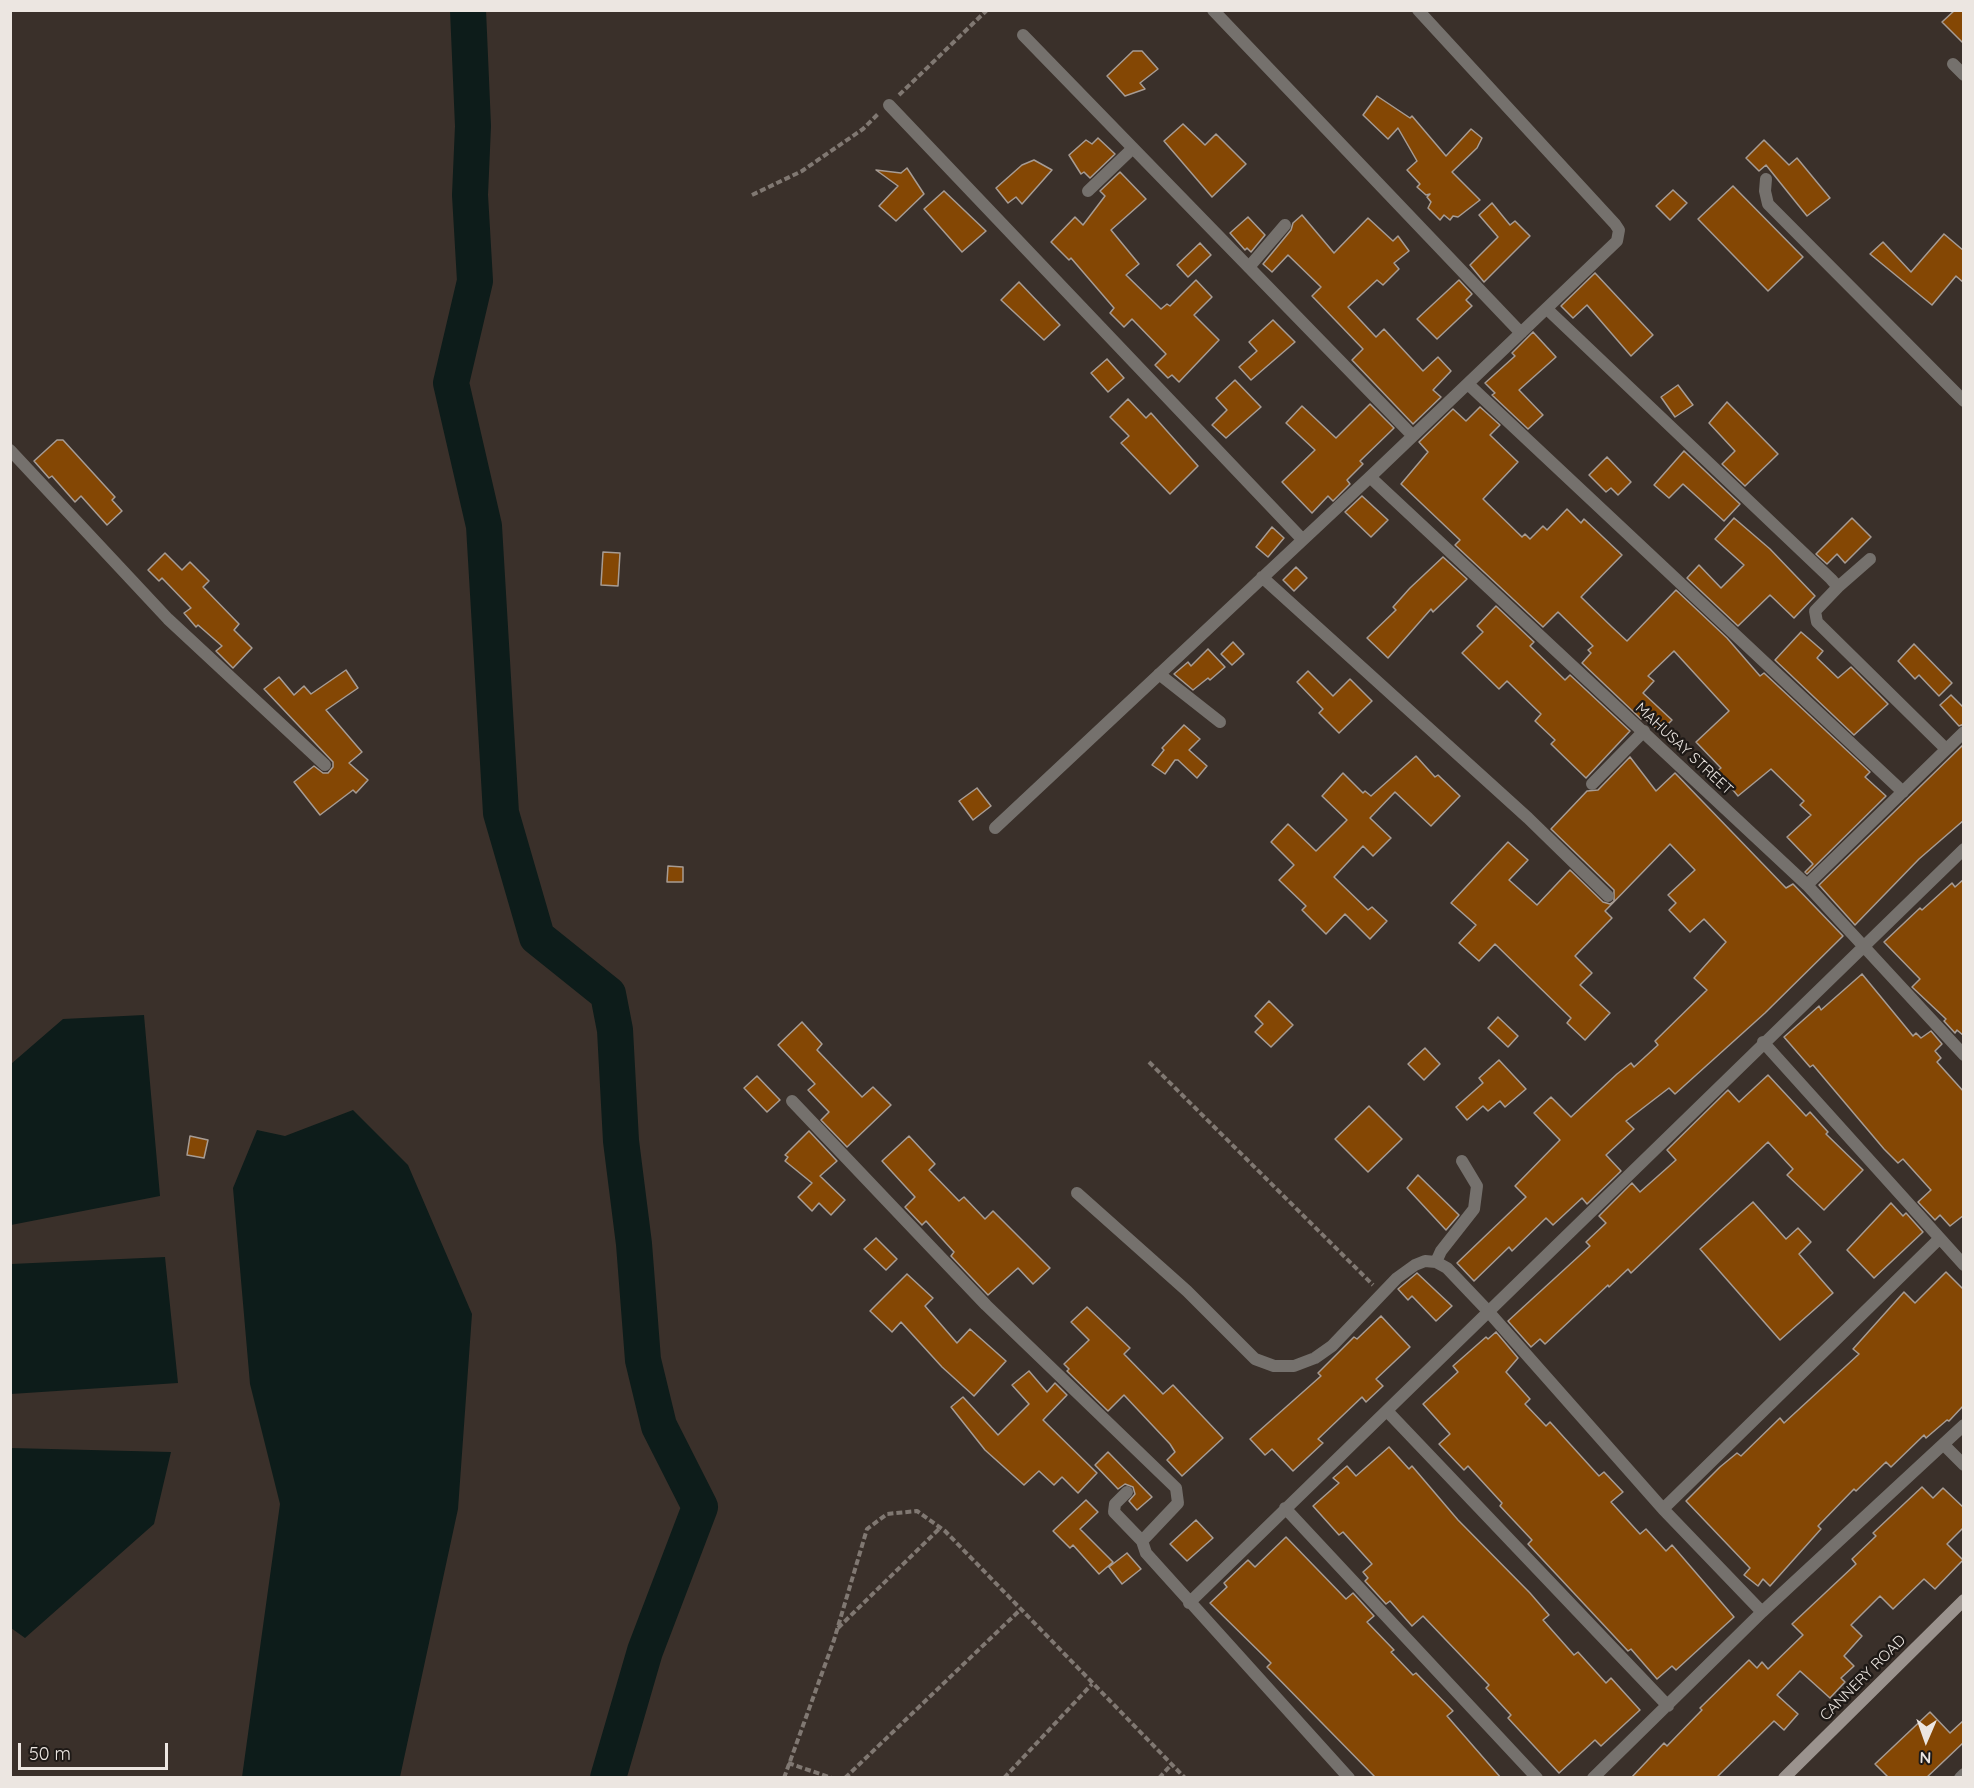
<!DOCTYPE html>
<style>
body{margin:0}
#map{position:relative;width:1974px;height:1788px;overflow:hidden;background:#3a302a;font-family:Quicksand,sans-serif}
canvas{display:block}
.frame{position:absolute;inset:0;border:12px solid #ece6e1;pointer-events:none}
.north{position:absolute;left:1896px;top:1710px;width:60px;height:60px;-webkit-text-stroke:4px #1e1916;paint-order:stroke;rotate:182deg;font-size:16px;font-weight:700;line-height:24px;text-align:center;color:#ece6e1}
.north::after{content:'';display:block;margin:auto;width:21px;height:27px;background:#ece6e1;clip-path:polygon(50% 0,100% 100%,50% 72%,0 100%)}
.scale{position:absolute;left:18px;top:1743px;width:150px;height:27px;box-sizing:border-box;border:3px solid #ece6e1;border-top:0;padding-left:8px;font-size:18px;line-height:21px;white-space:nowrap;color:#ece6e1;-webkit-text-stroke:4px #1e1916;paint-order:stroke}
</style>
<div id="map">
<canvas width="1974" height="1788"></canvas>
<div class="frame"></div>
<div class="north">N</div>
<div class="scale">50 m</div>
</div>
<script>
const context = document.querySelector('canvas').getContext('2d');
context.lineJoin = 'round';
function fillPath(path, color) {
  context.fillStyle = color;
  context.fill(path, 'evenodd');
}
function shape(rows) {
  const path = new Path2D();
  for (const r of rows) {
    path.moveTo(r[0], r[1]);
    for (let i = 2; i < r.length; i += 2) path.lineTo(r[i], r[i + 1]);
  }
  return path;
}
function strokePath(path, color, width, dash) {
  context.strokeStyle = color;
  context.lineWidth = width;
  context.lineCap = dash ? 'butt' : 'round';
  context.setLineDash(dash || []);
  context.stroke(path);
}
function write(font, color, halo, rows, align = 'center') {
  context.font = font + ' Quicksand,sans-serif';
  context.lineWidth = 5;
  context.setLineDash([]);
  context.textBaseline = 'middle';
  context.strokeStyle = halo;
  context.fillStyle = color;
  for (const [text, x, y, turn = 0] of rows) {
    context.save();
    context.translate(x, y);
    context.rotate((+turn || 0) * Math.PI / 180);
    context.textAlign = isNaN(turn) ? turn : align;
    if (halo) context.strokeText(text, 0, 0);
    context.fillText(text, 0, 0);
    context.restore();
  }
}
fillPath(shape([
 [144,1015,160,1196,11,1225,11,1064,63,1019],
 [353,1110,408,1165,472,1314,458,1509,400,1777,242,1777,280,1504,250,1384,233,1188,257,1130,285,1136],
 [165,1257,178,1383,11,1394,11,1264],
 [11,1448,171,1452,154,1524,25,1638,11,1628]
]), '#0d1c1a');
strokePath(shape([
 [468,10,473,126,470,195,475,281,451,383,484,526,501,813,537,937,608,994,615,1030,621,1141,634,1244,643,1360,659,1426,700,1507,645,1651,608,1778]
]), '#0d1c1a', 36);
const building = shape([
 [1955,10,1964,10,1964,44,1942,22,1955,10],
 [1133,51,1142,51,1158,69,1140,83,1145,89,1125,96,1107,76,1133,51],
 [1377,96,1410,118,1412,116,1446,156,1471,129,1482,138,1477,148,1452,172,1480,200,1458,217,1453,216,1450,220,1444,215,1440,220,1428,208,1431,202,1427,197,1430,194,1426,195,1417,187,1420,184,1407,170,1417,161,1398,128,1388,139,1363,115,1377,96],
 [1183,124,1205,145,1216,134,1246,164,1212,197,1164,141,1183,124],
 [1098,138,1115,154,1090,178,1084,172,1081,174,1069,155,1086,140,1092,144,1098,138],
 [1764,140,1789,165,1797,158,1830,198,1807,216,1766,165,1759,171,1746,158,1764,140],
 [1034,160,1052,170,1022,204,1016,197,1008,203,996,188,1022,165,1034,160],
 [907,168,924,194,896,221,879,206,898,186,876,170,901,173,907,168],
 [1120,172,1146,199,1111,230,1139,264,1126,275,1161,309,1167,304,1170,306,1196,280,1212,297,1194,315,1219,340,1179,382,1172,375,1168,378,1155,365,1166,354,1132,319,1124,327,1110,313,1114,308,1071,258,1069,260,1051,242,1075,217,1083,225,1105,196,1100,191,1120,172],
 [1733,186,1803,257,1768,291,1698,219,1733,186],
 [1673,190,1687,203,1670,220,1656,206,1673,190],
 [944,191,986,231,962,252,924,209,944,191],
 [1492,203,1510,225,1515,221,1530,236,1484,282,1470,265,1498,237,1479,215,1492,203],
 [1302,215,1334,253,1368,218,1393,241,1398,236,1409,251,1394,263,1399,269,1383,285,1377,280,1348,307,1376,337,1384,329,1423,371,1438,357,1451,371,1433,390,1441,397,1413,424,1352,360,1363,349,1312,296,1321,287,1288,255,1272,272,1263,264,1291,230,1293,223,1302,215],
 [1248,217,1265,235,1251,252,1247,248,1245,250,1230,233,1248,217],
 [1944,234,1964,251,1964,283,1956,276,1932,305,1870,254,1883,242,1911,272,1944,234],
 [1200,243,1211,255,1188,277,1177,265,1200,243],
 [1595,273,1653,335,1631,356,1587,305,1573,318,1561,306,1595,273],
 [1459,280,1472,294,1466,300,1472,306,1437,339,1417,319,1459,280],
 [1019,282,1060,325,1044,340,1001,300,1019,282],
 [1273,320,1295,342,1251,380,1239,367,1257,351,1249,342,1273,320],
 [1533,332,1556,357,1519,390,1543,415,1528,429,1492,395,1495,393,1485,383,1515,356,1512,353,1533,332],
 [1107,359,1124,378,1108,392,1091,373,1107,359],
 [1235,380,1261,407,1226,438,1212,425,1227,410,1216,398,1235,380],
 [1678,385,1693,405,1675,417,1661,397,1678,385],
 [1128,399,1146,418,1151,413,1198,466,1170,494,1121,443,1129,436,1110,417,1128,399],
 [1727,402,1778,454,1745,486,1722,464,1735,451,1709,423,1727,402],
 [1370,404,1394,428,1360,461,1363,464,1347,480,1350,484,1333,501,1328,496,1312,513,1282,482,1315,450,1286,423,1302,406,1336,438,1370,404],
 [1480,407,1500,425,1490,435,1518,462,1483,499,1522,537,1525,534,1530,539,1543,526,1547,530,1567,509,1581,523,1584,519,1622,555,1581,597,1612,627,1627,641,1676,590,1727,638,1760,676,1764,673,1870,772,1865,777,1886,796,1807,874,1805,872,1813,864,1787,837,1811,815,1800,805,1804,801,1771,769,1738,796,1717,771,1721,768,1696,742,1729,711,1674,651,1648,676,1654,681,1643,693,1672,720,1660,732,1643,717,1641,719,1582,663,1591,653,1588,650,1593,646,1558,612,1543,627,1455,545,1460,540,1401,484,1428,452,1419,442,1453,409,1466,421,1480,407],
 [57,440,63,440,115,497,112,500,122,511,107,525,81,496,75,502,52,476,49,478,34,461,57,440],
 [1684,451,1740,504,1724,521,1683,484,1669,498,1654,485,1684,451],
 [1607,457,1631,482,1618,495,1611,488,1606,492,1589,475,1607,457],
 [1362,496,1388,520,1371,537,1345,512,1362,496],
 [1734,518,1770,549,1815,596,1794,618,1770,595,1738,626,1687,578,1699,565,1721,588,1744,565,1715,539,1734,518],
 [1852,518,1871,537,1845,563,1837,554,1827,564,1816,554,1852,518],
 [1272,527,1284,538,1268,557,1256,547,1272,527],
 [603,552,620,553,618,586,601,585,603,552],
 [165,553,182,570,190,562,209,581,203,587,239,624,234,630,252,648,233,668,216,651,222,646,198,625,196,627,184,613,191,608,162,578,159,581,148,570,165,553],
 [1443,557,1467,579,1433,612,1431,609,1388,658,1367,638,1396,610,1393,607,1410,588,1443,557],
 [1296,567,1307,578,1294,591,1283,580,1296,567],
 [1496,606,1534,642,1530,646,1565,680,1570,675,1630,731,1586,778,1551,744,1555,740,1535,721,1541,714,1507,681,1499,689,1462,653,1483,632,1477,626,1496,606],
 [1801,632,1823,651,1817,658,1838,678,1851,667,1888,704,1854,735,1775,660,1801,632],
 [1233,642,1244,654,1232,665,1221,654,1233,642],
 [1914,644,1952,683,1939,696,1919,675,1915,679,1898,661,1914,644],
 [1208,649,1225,667,1210,680,1208,678,1193,690,1174,674,1188,662,1191,666,1208,649],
 [346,670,358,688,326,710,362,752,349,763,368,780,356,793,353,790,320,815,294,782,314,766,323,773,328,773,333,767,333,762,264,689,279,677,294,695,304,686,311,694,346,670],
 [1308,671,1333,696,1350,679,1372,701,1339,733,1319,713,1323,709,1297,682,1308,671],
 [1951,695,1964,708,1964,724,1959,726,1940,705,1951,695],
 [1184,725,1200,739,1189,750,1207,766,1197,778,1178,760,1175,760,1165,774,1152,765,1164,750,1162,748,1184,725],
 [1964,744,1964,820,1919,859,1855,925,1819,885,1964,744],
 [1416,756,1435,777,1438,775,1460,796,1431,826,1395,792,1370,818,1391,838,1373,856,1363,846,1334,877,1368,910,1372,907,1387,921,1370,939,1345,914,1326,934,1302,910,1306,906,1279,880,1294,865,1271,842,1288,824,1316,851,1347,820,1322,796,1343,773,1363,793,1365,791,1371,796,1416,756],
 [1630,757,1656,791,1675,773,1786,888,1793,884,1843,936,1765,1013,1675,1094,1669,1088,1626,1121,1634,1129,1606,1155,1621,1171,1587,1204,1582,1198,1553,1225,1546,1218,1512,1251,1509,1247,1474,1281,1457,1263,1526,1197,1515,1186,1560,1140,1534,1113,1551,1097,1571,1117,1617,1074,1631,1063,1634,1067,1658,1045,1655,1041,1707,990,1694,978,1726,942,1704,919,1690,932,1669,910,1676,903,1668,895,1695,870,1670,844,1605,911,1612,918,1575,956,1592,973,1580,985,1610,1013,1585,1040,1567,1023,1571,1018,1495,944,1479,961,1459,943,1476,925,1451,903,1508,842,1528,860,1509,880,1537,905,1570,870,1603,902,1610,904,1614,901,1614,890,1551,829,1587,791,1598,790,1630,757],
 [977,788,991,806,973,820,959,801,977,788],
 [668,866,683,867,683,882,667,882,668,866],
 [1964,879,1964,1036,1957,1030,1955,1033,1944,1021,1946,1019,1912,987,1920,979,1884,942,1920,908,1922,910,1952,883,1955,887,1964,879],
 [1862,974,1913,1036,1916,1033,1921,1038,1931,1031,1942,1044,1935,1051,1941,1058,1937,1062,1964,1092,1964,1215,1950,1226,1940,1215,1935,1220,1918,1202,1931,1190,1903,1159,1898,1163,1884,1149,1813,1065,1810,1067,1784,1037,1819,1006,1821,1010,1862,974],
 [1269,1001,1293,1025,1271,1047,1255,1032,1263,1024,1255,1016,1269,1001],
 [1498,1017,1518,1036,1508,1047,1488,1028,1498,1017],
 [802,1022,822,1044,817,1050,862,1097,873,1087,891,1105,847,1147,821,1120,829,1112,808,1090,815,1084,778,1045,802,1022],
 [1425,1048,1440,1064,1424,1080,1408,1064,1425,1048],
 [1499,1060,1526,1089,1505,1107,1500,1101,1488,1111,1483,1106,1467,1120,1456,1107,1483,1083,1479,1078,1499,1060],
 [1768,1075,1806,1116,1810,1112,1828,1132,1826,1134,1863,1170,1824,1210,1787,1175,1793,1169,1768,1142,1631,1273,1628,1269,1609,1287,1608,1285,1545,1344,1540,1339,1531,1347,1508,1321,1590,1246,1586,1242,1606,1223,1599,1216,1632,1183,1640,1192,1676,1160,1667,1150,1728,1090,1739,1102,1768,1075],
 [757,1076,780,1100,767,1112,744,1088,757,1076],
 [1369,1106,1402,1139,1368,1172,1335,1139,1369,1106],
 [809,1131,837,1161,820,1176,845,1200,831,1215,819,1203,812,1211,798,1197,812,1183,785,1161,788,1157,785,1155,809,1131],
 [190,1136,208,1140,204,1158,187,1155,190,1136],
 [909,1136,935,1164,929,1170,959,1201,964,1197,985,1219,993,1211,1050,1268,1033,1284,1018,1268,988,1295,951,1256,954,1252,926,1221,922,1225,905,1207,915,1197,882,1161,909,1136],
 [1418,1175,1459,1215,1446,1230,1407,1188,1418,1175],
 [1753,1202,1786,1239,1798,1228,1811,1242,1799,1254,1833,1293,1780,1340,1700,1249,1753,1202],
 [1891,1203,1903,1216,1906,1213,1923,1232,1874,1278,1847,1250,1891,1203],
 [876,1238,897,1259,886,1270,864,1249,876,1238],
 [1946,1272,1964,1290,1964,1405,1949,1421,1947,1420,1926,1438,1924,1435,1891,1467,1886,1462,1856,1491,1854,1489,1818,1526,1821,1529,1770,1586,1763,1579,1758,1586,1744,1575,1750,1568,1686,1501,1720,1467,1737,1453,1741,1456,1780,1418,1784,1423,1859,1354,1853,1349,1904,1292,1915,1303,1946,1272],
 [1417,1273,1452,1306,1436,1321,1412,1296,1408,1300,1398,1289,1417,1273],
 [907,1274,933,1298,925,1306,957,1343,970,1329,1006,1361,974,1396,942,1367,901,1322,892,1332,870,1311,907,1274],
 [1087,1307,1130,1348,1124,1354,1163,1394,1173,1385,1223,1438,1182,1476,1167,1460,1175,1452,1170,1444,1124,1395,1108,1411,1067,1371,1069,1369,1064,1364,1089,1340,1071,1322,1087,1307],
 [1381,1316,1410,1347,1376,1379,1383,1386,1366,1402,1362,1397,1318,1439,1323,1443,1293,1471,1272,1449,1265,1455,1250,1439,1321,1376,1318,1373,1354,1337,1357,1339,1381,1316],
 [1496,1332,1518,1358,1506,1372,1530,1399,1525,1404,1546,1426,1550,1422,1599,1476,1604,1472,1623,1492,1611,1502,1640,1534,1646,1529,1666,1551,1672,1545,1734,1617,1676,1670,1672,1666,1657,1679,1631,1649,1628,1651,1528,1544,1532,1540,1500,1506,1502,1503,1468,1466,1464,1470,1439,1444,1450,1434,1423,1404,1458,1372,1453,1366,1486,1337,1488,1339,1496,1332],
 [1029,1371,1047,1392,1055,1383,1067,1395,1043,1420,1097,1473,1078,1493,1062,1477,1054,1485,1039,1471,1024,1485,985,1450,951,1407,963,1397,998,1435,1029,1404,1012,1385,1029,1371],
 [1389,1447,1409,1469,1412,1466,1458,1520,1530,1593,1549,1615,1543,1620,1574,1655,1578,1652,1606,1683,1611,1678,1640,1710,1601,1746,1595,1740,1559,1773,1508,1718,1511,1715,1486,1688,1489,1685,1423,1616,1412,1626,1390,1601,1386,1604,1365,1581,1368,1578,1363,1572,1372,1564,1343,1532,1339,1535,1313,1506,1339,1483,1333,1478,1347,1466,1356,1476,1389,1447],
 [1108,1452,1152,1497,1137,1510,1129,1501,1135,1494,1133,1487,1125,1484,1118,1489,1095,1465,1108,1452],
 [1922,1487,1933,1498,1943,1488,1964,1508,1964,1527,1947,1544,1963,1560,1935,1589,1924,1579,1893,1609,1880,1596,1851,1625,1862,1636,1844,1656,1854,1666,1841,1678,1845,1682,1830,1698,1800,1671,1777,1695,1798,1714,1784,1730,1774,1721,1716,1778,1631,1778,1664,1743,1667,1746,1702,1710,1700,1708,1749,1660,1757,1668,1762,1662,1768,1669,1803,1635,1792,1624,1856,1564,1852,1559,1876,1536,1873,1533,1922,1487],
 [1086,1500,1098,1512,1080,1529,1113,1562,1099,1574,1073,1545,1070,1548,1053,1531,1086,1500],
 [1196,1520,1213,1538,1187,1561,1170,1544,1196,1520],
 [1286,1537,1346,1599,1353,1593,1374,1616,1367,1622,1394,1650,1391,1652,1413,1675,1416,1673,1453,1711,1447,1716,1501,1778,1376,1778,1267,1667,1271,1663,1210,1603,1227,1587,1224,1583,1248,1560,1255,1567,1286,1537],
 [1127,1553,1141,1569,1122,1584,1109,1567,1127,1553],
 [1930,1712,1950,1733,1964,1720,1964,1742,1926,1778,1889,1778,1875,1764,1930,1712]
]);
fillPath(building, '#844704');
strokePath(building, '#a79c94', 1.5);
strokePath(shape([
 [899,95,987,10],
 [752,195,802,171,863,129,878,114],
 [1149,1062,1373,1285],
 [838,1628,940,1528],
 [788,1763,832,1778],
 [784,1778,834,1640,867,1529,887,1514,917,1511,945,1531,1185,1778],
 [845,1778,1020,1610],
 [1004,1778,1092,1684],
 [1159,1778,1172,1764]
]), '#807872', 4, [6, 3]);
strokePath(shape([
 [1249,267,1285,225],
 [1592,784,1644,731],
 [1077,1193,1187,1291,1255,1359,1274,1366,1294,1366,1315,1358,1332,1346,1397,1278,1415,1265,1425,1261,1436,1262,1447,1268,1487,1310],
 [1436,1262,1441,1251,1474,1209,1477,1186,1462,1161]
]), '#75716d', 12);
strokePath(shape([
 [1213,10,1521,333],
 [1023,35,1413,436],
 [1953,64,1964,75],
 [889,105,1302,539],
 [1766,179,1765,191,1768,204,1964,401],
 [1088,191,1133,148],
 [1547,309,1831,579,1838,587,1815,611,1817,622,1946,749],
 [1468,384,1903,792],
 [10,450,168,619,325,765],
 [1370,477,1807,885,1964,1055],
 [1262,577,1528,818,1608,896],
 [1838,587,1870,559],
 [1159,674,1220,722],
 [995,828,1370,477,1617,241,1619,230,1615,224,1418,10],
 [1807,885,1964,732],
 [1763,1042,1964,1265],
 [792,1101,986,1305,1176,1488,1178,1503,1142,1541,1146,1553,1349,1778],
 [1487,1310,1663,1509,1762,1612],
 [1388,1412,1668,1706],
 [1944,1445,1964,1465],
 [1127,1492,1115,1504,1114,1512,1142,1541],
 [1285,1508,1537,1778],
 [1663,1509,1939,1239],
 [1189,1603,1964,849],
 [1593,1778,1762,1612,1964,1425],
 [1960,1778,1964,1774]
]), '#75716d', 12);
strokePath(shape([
 [1784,1778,1964,1600]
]), '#9b938e', 12);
write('15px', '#ece6e1', '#1e1916', [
 ["MAHUSAY STREET",1684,749,43],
 ["CANNERY ROAD",1863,1678,-45]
]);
</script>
